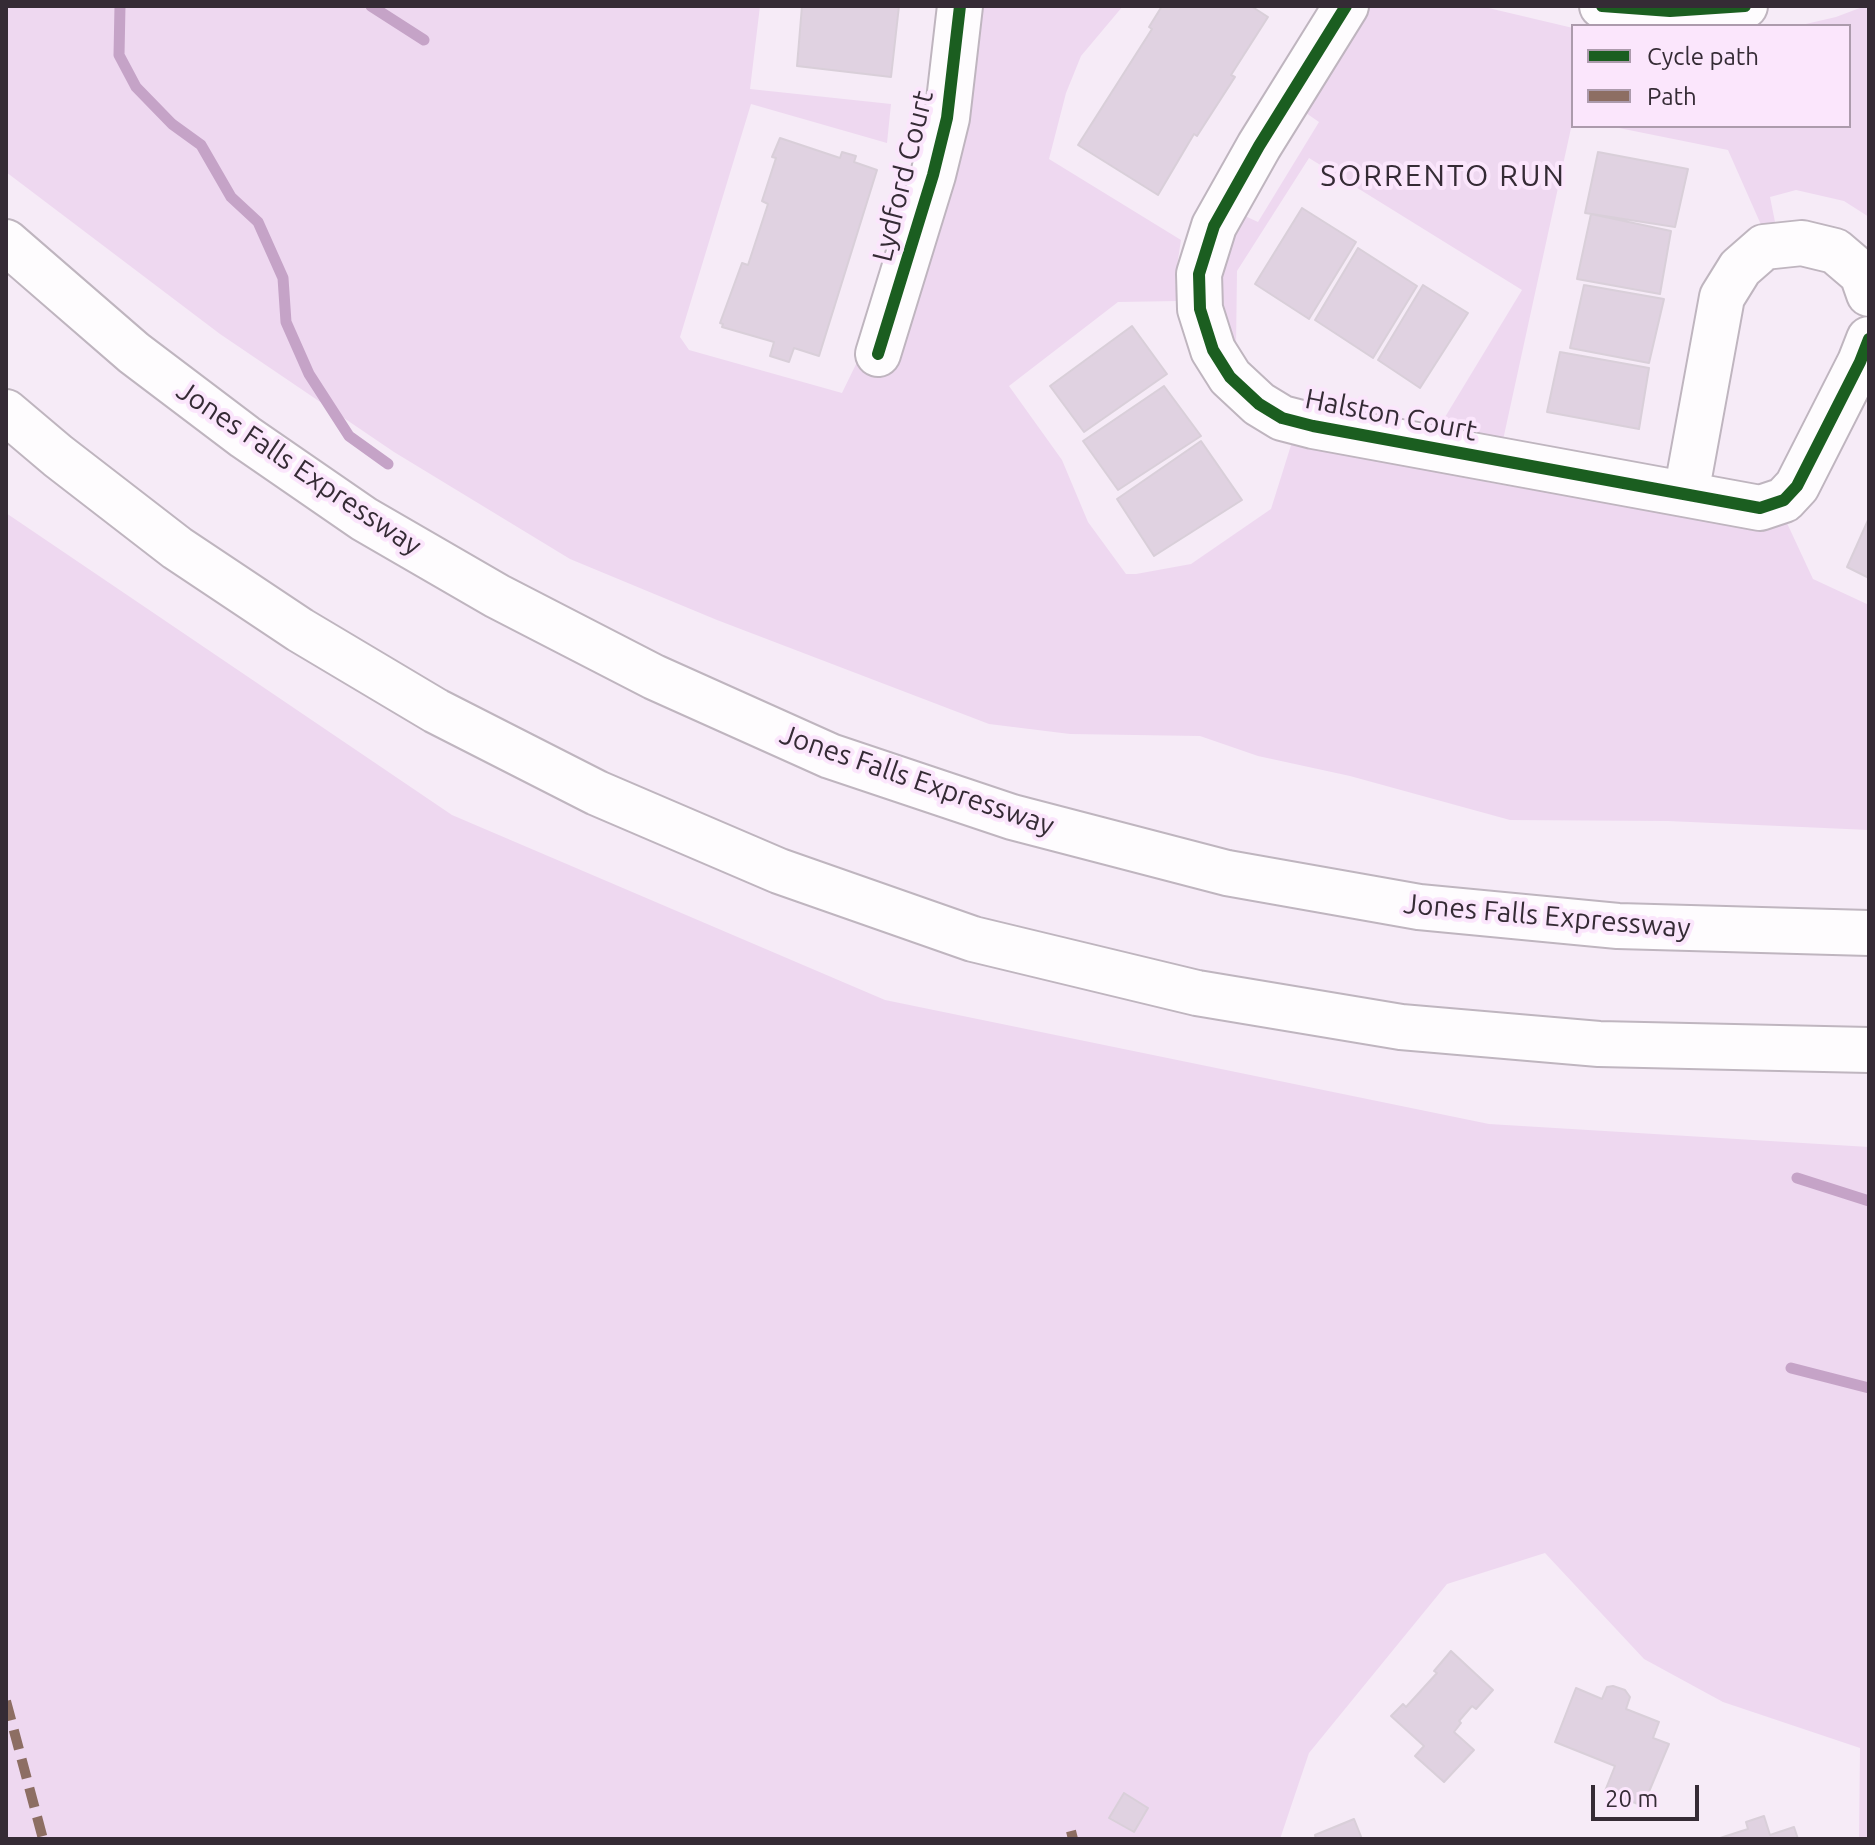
<!DOCTYPE html>
<style>
body{margin:0}
#map{position:relative;width:1875px;height:1845px;overflow:hidden;background:#f6ebf7;font-family:Ubuntu,sans-serif}
canvas{display:block}
.frame{position:absolute;inset:0;border:8px solid #352b35;pointer-events:none}
.legend{position:absolute;left:1571px;top:24px;width:280px;height:104px;box-sizing:border-box;background:#fbe6fc;border:2px solid #ac9bac;margin:0;padding:10px 14px;list-style:none;font-size:24px;color:#352b35}
.legend li{display:flex;align-items:center;gap:16px;height:40px}
.legend b{width:40px;border:2px solid #ac9bac}
.scale{position:absolute;left:1591px;top:1785px;width:108px;height:36px;box-sizing:border-box;border:4px solid #352b35;border-top:0;padding-left:10px;font-size:24px;line-height:28px;white-space:nowrap;color:#352b35;-webkit-text-stroke:6px #fbe6fc;paint-order:stroke}
</style>
<div id="map">
<canvas width="1875" height="1845"></canvas>
<div class="frame"></div>
<ul class="legend">
<li><b style="height:10px;background:#1b5e20"></b>Cycle path</li>
<li><b style="height:10px;background:#8d6e63"></b>Path</li>
</ul>
<div class="scale">20 m</div>
</div>
<script>
const context = document.querySelector('canvas').getContext('2d');
context.lineJoin = 'round';
function fillPath(path, color) {
  context.fillStyle = color;
  context.fill(path, 'evenodd');
}
function shape(rows) {
  const path = new Path2D();
  for (const r of rows) {
    path.moveTo(r[0], r[1]);
    for (let i = 2; i < r.length; i += 2) path.lineTo(r[i], r[i + 1]);
  }
  return path;
}
function strokePath(path, color, width, dash) {
  context.strokeStyle = color;
  context.lineWidth = width;
  context.lineCap = dash ? 'butt' : 'round';
  context.setLineDash(dash || []);
  context.stroke(path);
}
function write(font, color, halo, rows, align = 'center') {
  context.font = font + ' Ubuntu,sans-serif';
  context.lineWidth = 8;
  context.setLineDash([]);
  context.textBaseline = 'middle';
  context.strokeStyle = halo;
  context.fillStyle = color;
  for (const [text, x, y, turn = 0] of rows) {
    context.save();
    context.translate(x, y);
    context.rotate((+turn || 0) * Math.PI / 180);
    context.textAlign = isNaN(turn) ? turn : align;
    if (halo) context.strokeText(text, 0, 0);
    context.fillText(text, 0, 0);
    context.restore();
  }
}
fillPath(shape([
 [6,6,760,6,750,89,891,104,887,143,751,104,680,337,689,350,842,393,859,358,894,367,964,146,983,6,1123,6,1081,56,1066,93,1049,159,1181,240,1175,279,1178,301,1118,302,1009,386,1062,460,1088,522,1126,574,1136,574,1191,564,1271,509,1292,442,1497,484,1741,525,1770,528,1786,521,1813,579,1869,605,1869,830,1668,821,1510,820,1350,776,1258,756,1200,736,1070,734,989,724,717,620,570,559,394,452,220,334,6,172],
 [1370,6,1480,6,1573,28,1573,119,1503,440,1439,427,1522,290,1309,158,1237,271,1236,348,1224,312,1222,281,1231,244,1245,216,1258,222,1319,122,1306,113],
 [1865,6,1869,6,1869,217,1844,201,1796,190,1770,197,1775,222,1762,227,1728,150,1609,126,1849,126,1849,26,1797,26,1836,17],
 [6,513,452,815,885,1000,1489,1124,1869,1147,1869,1839,1859,1839,1860,1748,1723,1702,1644,1659,1545,1553,1447,1584,1309,1753,1280,1839,6,1839]
]), '#eed8f0');
strokePath(shape([
 [120,6,119,55,136,87,172,124,201,145,231,197,258,222,283,278,286,322,309,374,349,436,388,464],
 [371,6,424,40],
 [1797,1178,1869,1201],
 [1791,1368,1869,1388]
]), '#c5a3c7', 11);
const building = shape([
 [802,6,899,6,891,77,797,66,802,6],
 [1162,6,1251,6,1268,17,1231,75,1235,77,1197,136,1194,134,1158,195,1078,145,1152,29,1149,27,1162,6],
 [780,138,840,158,842,152,856,156,854,162,877,170,819,356,794,348,789,362,770,356,774,342,722,327,723,324,720,323,742,263,748,265,768,204,762,201,776,158,772,157,780,138],
 [1598,152,1688,169,1675,227,1585,213,1598,152],
 [1302,208,1356,242,1309,319,1255,284,1302,208],
 [1591,214,1671,231,1660,294,1577,279,1591,214],
 [1358,248,1417,286,1373,358,1315,320,1358,248],
 [1423,285,1468,313,1420,388,1378,360,1423,285],
 [1584,285,1664,299,1649,363,1570,348,1584,285],
 [1132,326,1167,374,1084,432,1050,386,1132,326],
 [1560,352,1649,368,1639,429,1547,412,1560,352],
 [1164,386,1201,436,1118,490,1083,441,1164,386],
 [1201,441,1242,500,1154,556,1117,499,1201,441],
 [1869,518,1869,578,1847,567,1869,518],
 [1451,1651,1493,1690,1476,1709,1472,1706,1459,1721,1461,1723,1454,1732,1474,1750,1444,1782,1415,1756,1424,1746,1391,1716,1403,1704,1406,1707,1437,1673,1434,1671,1451,1651],
 [1613,1686,1625,1690,1630,1697,1626,1709,1659,1722,1653,1738,1669,1744,1643,1806,1605,1791,1615,1766,1555,1742,1576,1688,1602,1699,1607,1687,1613,1686],
 [1124,1793,1148,1808,1134,1832,1109,1818,1124,1793],
 [1764,1816,1770,1835,1794,1827,1798,1839,1717,1839,1748,1829,1746,1822,1764,1816],
 [1354,1819,1362,1839,1316,1839,1315,1835,1354,1819]
]);
fillPath(building, '#e0d2e1');
strokePath(building, '#d9cfd9', 2);
const minor = shape([
 [1346,6,1259,146,1214,226,1199,274,1200,309,1213,350,1230,377,1259,404,1282,418,1313,426,1760,508,1784,500,1797,486,1860,362,1869,339],
 [1602,6,1670,11,1745,6],
 [878,354,933,175,947,118,960,6],
 [1686,494,1722,297,1740,268,1764,247,1802,243,1835,251,1862,274,1869,294]
]);
const highway = shape([
 [6,242,134,353,245,437,364,519,497,596,654,677,830,756,1012,817,1227,873,1419,907,1618,926,1869,933],
 [6,412,58,456,177,548,300,630,436,711,597,793,779,871,973,939,1197,993,1401,1027,1599,1044,1869,1050]
]);
strokePath(minor, '#bfb5bf', 48);
strokePath(highway, '#bfb5bf', 48);
strokePath(minor, '#fefcfe', 44);
strokePath(highway, '#fefcfe', 44);
strokePath(shape([
 [6,1701,43,1839],
 [1071,1831,1073,1839]
]), '#8d6e63', 10, [20, 10]);
strokePath(shape([
 [1346,6,1259,146,1214,226,1199,274,1200,309,1213,350,1230,377,1259,404,1282,418,1313,426,1760,508,1784,500,1797,486,1860,362,1869,339],
 [1602,6,1670,11,1745,6],
 [878,354,933,175,947,118,960,6]
]), '#1b5e20', 12);
write('28px', '#352b35', '#fbe6fc', [
 ["Lydford Court",903,176,-76],
 ["Halston Court",1391,415,11],
 ["Jones Falls Expressway",299,468,34],
 ["Jones Falls Expressway",917,780,19],
 ["Jones Falls Expressway",1547,916,5]
]);
context.letterSpacing = '2px';
write('30px', '#352b35', '#fbe6fc', [
 ["SORRENTO RUN",1443,176]
]);
context.letterSpacing = '0px';
</script>
